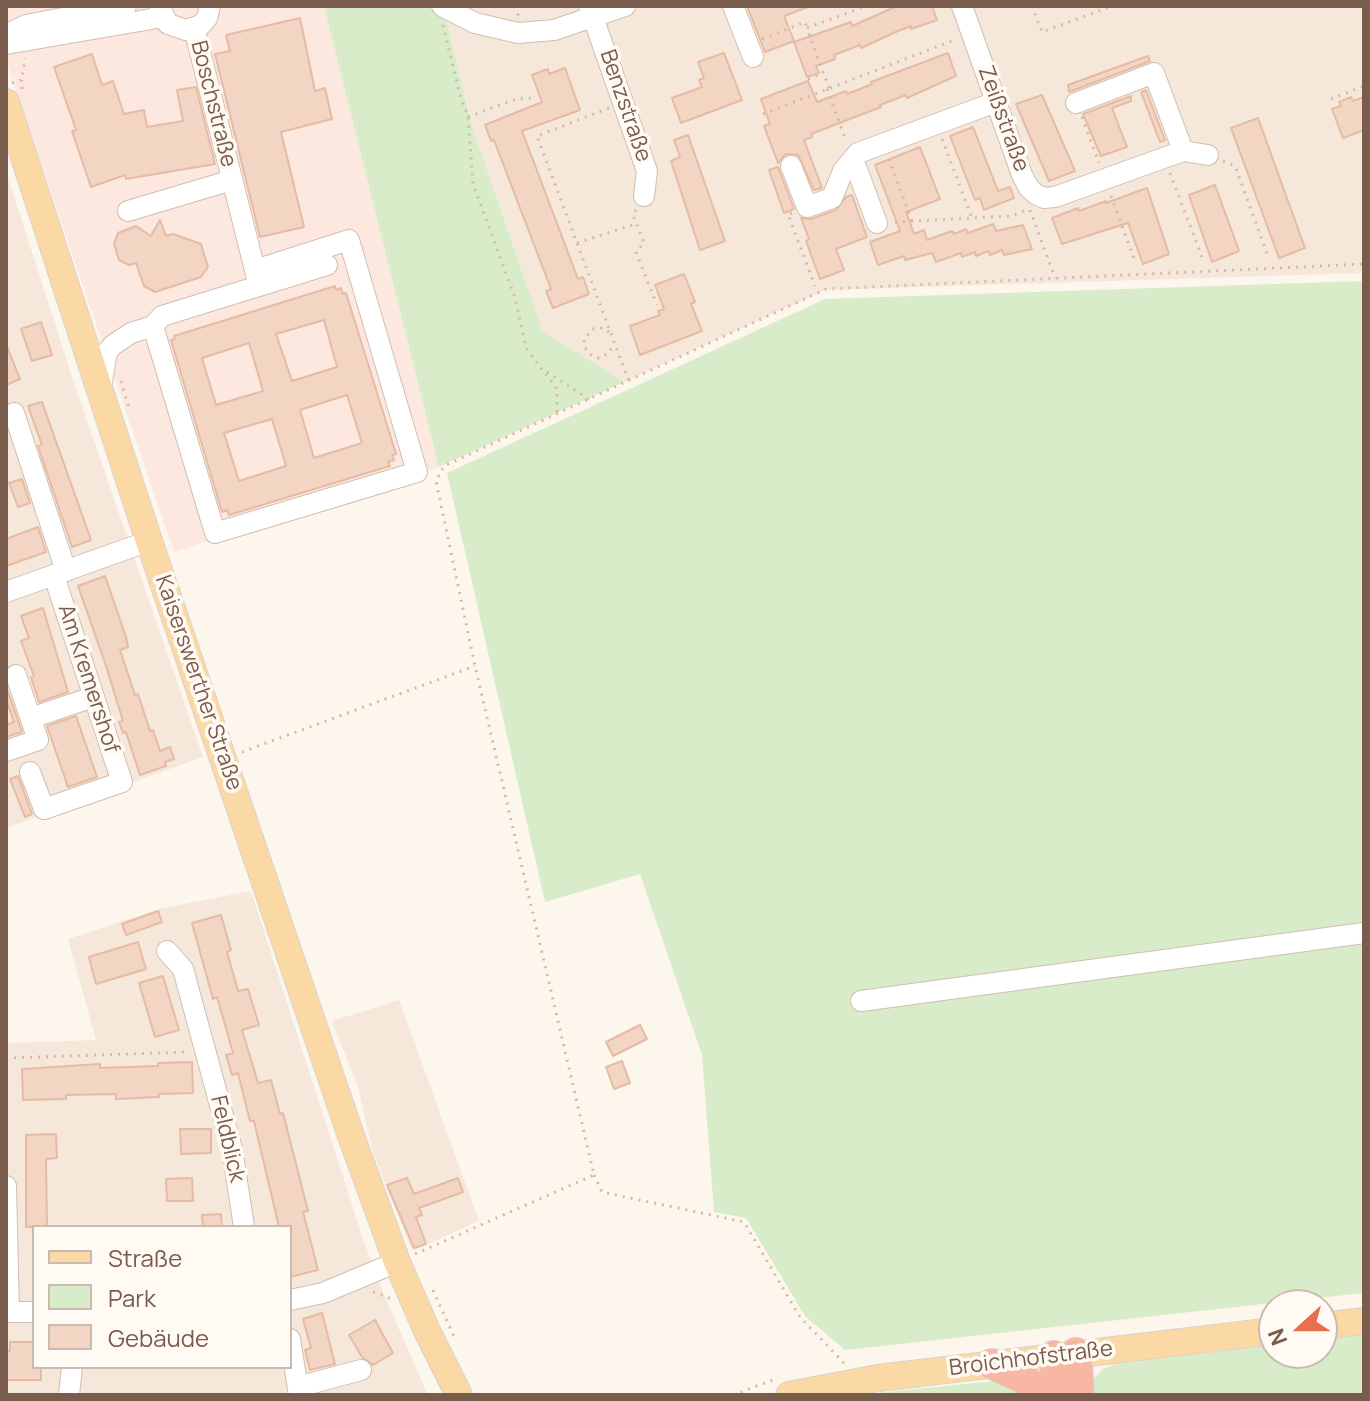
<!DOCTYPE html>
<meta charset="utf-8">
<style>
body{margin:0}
#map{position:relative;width:1370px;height:1401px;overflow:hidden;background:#fdf6ec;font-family:Manrope,sans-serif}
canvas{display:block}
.frame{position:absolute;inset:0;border:8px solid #7a5c4d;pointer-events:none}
.legend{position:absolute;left:32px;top:1225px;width:260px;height:144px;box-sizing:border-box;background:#fffaf3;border:2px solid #cabbb1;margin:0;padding:10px 14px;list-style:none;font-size:24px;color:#7a5c4d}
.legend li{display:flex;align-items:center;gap:16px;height:40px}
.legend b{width:40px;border:2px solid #cabbb1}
.north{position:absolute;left:1258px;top:1289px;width:80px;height:80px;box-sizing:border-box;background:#fffaf3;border:2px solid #cabbb1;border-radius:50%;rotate:249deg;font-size:22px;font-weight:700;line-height:32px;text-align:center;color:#7a5c4d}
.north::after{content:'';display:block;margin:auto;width:28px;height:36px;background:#e76f51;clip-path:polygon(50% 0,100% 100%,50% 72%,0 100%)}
</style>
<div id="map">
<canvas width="1370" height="1401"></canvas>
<div class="frame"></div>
<ul class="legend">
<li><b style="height:10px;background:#fbd9a5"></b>Straße</li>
<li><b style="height:22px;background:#d8ecc9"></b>Park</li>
<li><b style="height:22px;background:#f3d5c3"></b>Gebäude</li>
</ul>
<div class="north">N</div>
</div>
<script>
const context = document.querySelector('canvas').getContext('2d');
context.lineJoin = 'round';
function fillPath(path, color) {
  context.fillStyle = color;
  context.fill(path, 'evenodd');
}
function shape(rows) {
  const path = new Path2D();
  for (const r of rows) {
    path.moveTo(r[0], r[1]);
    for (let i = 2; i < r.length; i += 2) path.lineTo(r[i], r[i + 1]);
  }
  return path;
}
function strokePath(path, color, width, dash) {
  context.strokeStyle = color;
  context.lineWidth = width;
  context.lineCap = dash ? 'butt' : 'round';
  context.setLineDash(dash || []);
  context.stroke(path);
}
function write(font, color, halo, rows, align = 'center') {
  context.font = font + ' Manrope,sans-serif';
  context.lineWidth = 7;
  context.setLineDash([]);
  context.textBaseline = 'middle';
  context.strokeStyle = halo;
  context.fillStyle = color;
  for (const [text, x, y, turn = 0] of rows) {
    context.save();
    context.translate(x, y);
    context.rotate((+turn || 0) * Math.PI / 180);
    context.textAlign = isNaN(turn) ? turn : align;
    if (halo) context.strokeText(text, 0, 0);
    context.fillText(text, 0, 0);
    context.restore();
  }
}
fillPath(shape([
 [443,6,1364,6,1364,273,825,290,624,382,542,330,471,123],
 [6,171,72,377,203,757,6,828],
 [251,891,364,1242,387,1302,428,1395,6,1395,6,1043,96,1040,68,939,159,909],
 [34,1227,290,1227,290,1367,34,1367],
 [399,1000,479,1221,412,1251,373,1153,358,1087,332,1021]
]), '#f5e8da');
fillPath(shape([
 [6,6,324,6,439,467,174,552,10,73,6,57]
]), '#fde8e0');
fillPath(shape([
 [324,6,443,6,471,123,542,330,624,382,439,467],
 [1364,281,1364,1293,845,1350,805,1316,746,1218,714,1212,702,1055,640,874,545,902,447,473,825,299],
 [1364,1334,1364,1395,1089,1395,1092,1380,1104,1368,1117,1364,1274,1345,1274,1353,1322,1353,1322,1339],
 [994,1381,1033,1395,857,1395]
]), '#d8ecc9');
const building = shape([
 [747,6,807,6,808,7,784,16,794,41,765,52,747,6],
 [897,6,932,6,937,20,911,29,911,26,898,31,861,48,860,45,834,55,835,59,816,66,819,73,807,77,794,42,851,22,852,26,897,6],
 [300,18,315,91,325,88,332,119,281,132,304,227,260,237,215,54,230,51,226,35,300,18],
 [724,53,742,100,681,123,672,98,702,87,699,80,704,78,698,62,724,53],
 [948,53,956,76,907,98,906,95,880,105,881,107,811,134,812,137,804,140,822,188,814,190,798,155,786,154,778,163,764,126,770,124,761,99,808,81,817,102,846,91,847,94,860,89,872,84,871,82,948,53],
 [92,54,102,85,113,81,124,114,144,110,147,127,183,121,177,90,196,87,215,164,126,179,125,175,91,187,72,131,76,130,54,67,92,54],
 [1148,56,1150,61,1069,92,1068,85,1148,56],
 [565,68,580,110,522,131,578,279,583,277,589,294,553,308,546,291,551,289,494,140,491,141,485,125,542,102,532,75,548,69,549,74,565,68],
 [1146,90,1165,140,1160,142,1141,92,1146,90],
 [1042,95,1075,171,1049,181,1016,104,1042,95],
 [1131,96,1131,101,1112,108,1127,147,1101,156,1083,114,1131,96],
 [1351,97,1353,101,1364,97,1364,130,1343,138,1332,109,1341,106,1339,102,1351,97],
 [1258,118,1305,248,1279,258,1231,128,1258,118],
 [973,127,998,191,1010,187,1014,198,984,210,980,198,975,200,950,136,973,127],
 [688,135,725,241,700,250,671,161,680,157,674,140,688,135],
 [920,147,940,199,906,212,914,234,924,230,927,240,952,231,954,234,966,229,968,233,993,224,996,231,1023,225,1032,249,1004,255,1002,250,990,255,988,251,976,256,975,252,962,257,961,253,936,262,932,253,905,260,904,256,878,265,870,242,900,231,875,165,920,147],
 [778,167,794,209,784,213,769,170,778,167],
 [1215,185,1239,251,1212,262,1189,195,1215,185],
 [1147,188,1169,254,1143,264,1128,223,1062,244,1052,218,1078,208,1079,211,1106,201,1106,203,1147,188],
 [852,195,867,237,836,249,844,270,820,279,806,241,809,239,801,218,811,219,836,210,846,197,852,195],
 [160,220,166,236,173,234,201,244,208,267,201,277,155,292,144,286,136,263,129,265,119,260,114,244,118,233,136,226,151,236,160,220],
 [684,274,695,302,691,304,702,331,640,355,630,326,660,315,658,311,664,309,655,285,684,274],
 [335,286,336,290,341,288,343,294,346,293,396,454,392,455,394,460,388,462,390,466,229,515,227,510,222,512,171,340,175,339,174,336,335,286],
 [324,320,337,367,292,381,276,334,324,320],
 [249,343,263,391,216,405,202,358,249,343],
 [347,395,362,443,314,458,300,410,347,395],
 [272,419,286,466,239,481,224,433,272,419],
 [41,322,52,355,32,361,21,329,41,322],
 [6,344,20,379,6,385,6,344],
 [42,402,91,540,72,547,38,446,42,445,28,406,42,402],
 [22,479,30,503,18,507,9,483,22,479],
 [38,527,46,552,6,566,6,539,38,527],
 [105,576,126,637,128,647,120,650,135,695,138,694,150,731,153,730,160,751,170,747,174,759,165,762,166,766,140,775,126,732,123,733,119,722,123,721,106,666,78,586,105,576],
 [43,608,68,692,39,702,31,677,34,676,21,641,29,638,21,616,43,608],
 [6,686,22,732,6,737,6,725,14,722,6,699,6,686],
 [76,716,97,777,68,787,47,726,76,716],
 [18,776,32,814,25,817,10,779,18,776],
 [158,911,162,922,126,935,122,924,158,911],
 [221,915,231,950,227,952,238,991,248,989,259,1025,242,1030,258,1083,271,1080,280,1114,283,1113,308,1211,303,1212,318,1270,290,1277,290,1227,279,1227,254,1121,250,1121,238,1073,232,1075,226,1055,233,1053,217,997,213,999,192,923,221,915],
 [138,942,146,969,96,984,89,957,138,942],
 [163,976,179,1030,155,1037,139,983,163,976],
 [640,1025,647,1039,613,1056,606,1042,640,1025],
 [622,1061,630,1083,614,1089,606,1067,622,1061],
 [192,1062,193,1093,159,1094,159,1097,116,1099,116,1094,66,1095,66,1099,23,1100,22,1069,100,1064,100,1068,158,1066,158,1063,192,1062],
 [180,1129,211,1129,211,1153,181,1154,180,1129],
 [56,1134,57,1158,46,1159,47,1227,26,1227,26,1135,56,1134],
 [192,1178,193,1201,167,1201,166,1179,192,1178],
 [407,1178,414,1194,458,1178,463,1192,419,1208,422,1215,416,1217,426,1244,414,1248,387,1185,407,1178],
 [221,1214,222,1227,203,1227,202,1215,221,1214],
 [322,1313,335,1364,310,1370,305,1350,311,1348,303,1319,322,1313],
 [375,1320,393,1353,373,1365,362,1357,349,1335,375,1320],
 [10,1342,34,1342,34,1367,41,1367,41,1380,6,1380,6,1351,10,1351,10,1342]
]);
fillPath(building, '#f3d5c3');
strokePath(building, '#e6bba3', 2);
const minor = shape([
 [442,6,475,23,518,33,554,30,625,6],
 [589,6,647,171,644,196],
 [733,6,753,57],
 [962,6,1022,175,1029,188,1037,195,1044,198,1055,197,1183,151,1208,155],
 [160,7,168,24,186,30,201,25,207,18,210,6],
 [194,28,255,270],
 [6,35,26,25,126,6],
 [6,44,163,17],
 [1076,103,1154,73,1183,151],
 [853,159,877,223],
 [791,166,807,207,832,198,843,171,858,153,996,102],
 [128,211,232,180],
 [259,286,327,265],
 [101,387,107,352,113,345,131,333,153,326,162,316,259,286,255,270,349,240,417,472,215,533,153,326],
 [14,413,66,571],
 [6,592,149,541],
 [31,718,93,697],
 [6,751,38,740,16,675],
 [30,772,44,809,122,782,54,576],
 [167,951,183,969,232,1149,244,1227],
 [861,1001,1364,933],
 [6,1186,9,1312],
 [290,1300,323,1293,397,1262],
 [6,1312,34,1312],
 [290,1339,299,1395],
 [298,1387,361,1370],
 [69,1395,72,1367]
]);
const major = shape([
 [6,102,149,541,350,1133,397,1262,427,1331,459,1395],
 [1322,1326,1364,1321],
 [789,1395,878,1378,1274,1331]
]);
const highway = shape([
 [1076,1353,1079,1395],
 [1054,1356,1058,1395],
 [992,1364,1023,1378,1042,1395]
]);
strokePath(minor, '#d1beb0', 22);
strokePath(major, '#dad1cd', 28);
strokePath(highway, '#dad1cd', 32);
strokePath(shape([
 [515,6,519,17],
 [1032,6,1042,32,1112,6],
 [443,25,460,95,468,117,473,184,515,298,526,348,557,389,557,415],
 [762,39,805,22,807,28],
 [808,79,823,73],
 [12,83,22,80,25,58],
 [829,88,807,28,866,6],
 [22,89,22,80],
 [827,89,846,141],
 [1331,99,1364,86],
 [609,108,537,136,629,382],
 [763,114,957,39],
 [468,117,516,99,533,98],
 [1082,117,1099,163],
 [942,139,972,218],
 [889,159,912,221],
 [1223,161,1235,166,1268,256],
 [1170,173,1202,257],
 [1111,196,1135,261],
 [636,210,633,215,644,243,636,252,657,305],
 [1030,210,1055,278],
 [792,213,788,214,815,286],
 [895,222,1011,216,1026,210],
 [577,243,635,224],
 [609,332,603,328,592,329,584,340,585,348,592,356,599,358,609,353,613,345],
 [547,372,590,400],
 [121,381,129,408],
 [242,752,475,666],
 [6,1058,190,1052],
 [594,1175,602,1192,744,1222,800,1317,843,1362,843,1366],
 [415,1254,594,1175,475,666,436,481,444,466,826,289,1364,264],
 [433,1290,456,1341],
 [373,1292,392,1299],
 [733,1395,778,1378]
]), '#d9b8a5', 3, [2, 6]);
strokePath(minor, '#fff', 20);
strokePath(major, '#fbd9a5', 26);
strokePath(highway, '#f7b7a3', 30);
write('22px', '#7a5c4d', '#fffaf3', [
 ["Boschstraße",213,104,76],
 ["Benzstraße",625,106,71],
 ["Zeißstraße",1003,119,70],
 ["Am Kremershof",88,679,72],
 ["Kaiserswerther Straße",198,683,71],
 ["Feldblick",227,1139,77],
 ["Broichhofstraße",1031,1359,-7]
]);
</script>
